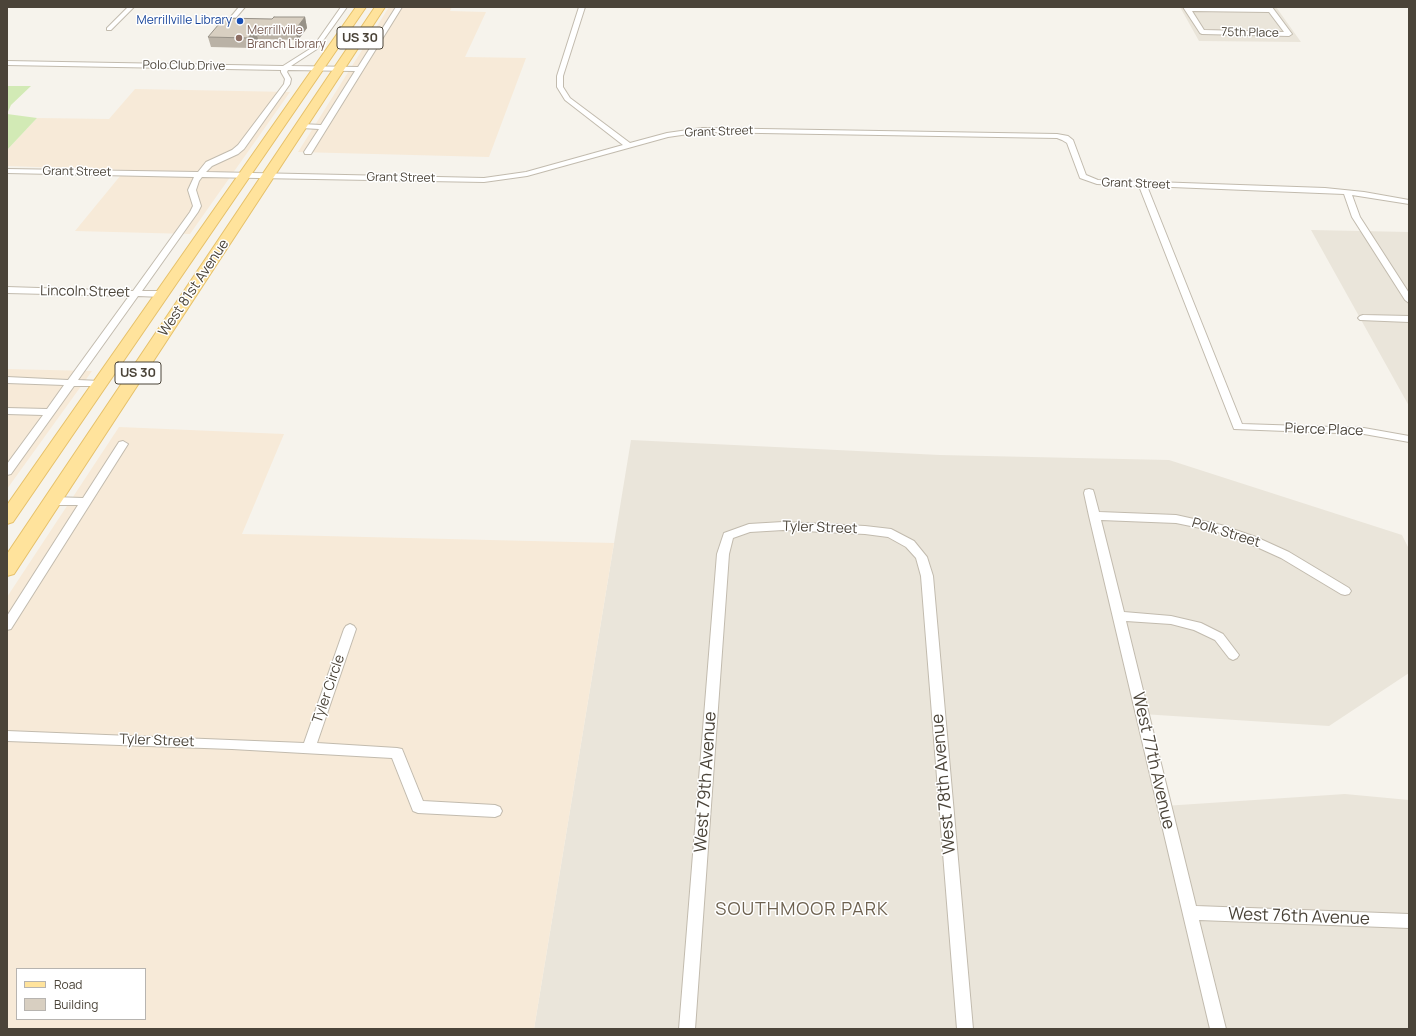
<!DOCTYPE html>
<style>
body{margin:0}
#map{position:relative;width:1416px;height:1036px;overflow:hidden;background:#f6f3ec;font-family:Manrope,sans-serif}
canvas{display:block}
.frame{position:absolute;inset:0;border:8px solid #4b4439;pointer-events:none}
.legend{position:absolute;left:16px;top:968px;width:130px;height:52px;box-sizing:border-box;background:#fff;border:1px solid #b7b4b0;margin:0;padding:5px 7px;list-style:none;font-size:12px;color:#4b4439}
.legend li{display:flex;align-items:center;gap:8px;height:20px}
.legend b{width:20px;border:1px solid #b7b4b0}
</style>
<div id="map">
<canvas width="1416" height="1036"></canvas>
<div class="frame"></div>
<ul class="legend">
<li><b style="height:5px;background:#ffe39c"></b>Road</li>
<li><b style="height:11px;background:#d8cfc1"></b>Building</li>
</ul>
</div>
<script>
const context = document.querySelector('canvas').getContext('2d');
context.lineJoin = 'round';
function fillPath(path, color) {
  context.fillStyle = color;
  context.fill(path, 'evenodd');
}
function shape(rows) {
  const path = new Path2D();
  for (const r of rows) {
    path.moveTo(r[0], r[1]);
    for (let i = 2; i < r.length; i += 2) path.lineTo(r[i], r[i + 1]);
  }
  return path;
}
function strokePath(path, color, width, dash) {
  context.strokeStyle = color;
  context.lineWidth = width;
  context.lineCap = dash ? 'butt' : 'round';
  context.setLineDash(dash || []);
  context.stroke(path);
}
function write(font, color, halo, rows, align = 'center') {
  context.font = font + ' Manrope,sans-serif';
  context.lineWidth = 3;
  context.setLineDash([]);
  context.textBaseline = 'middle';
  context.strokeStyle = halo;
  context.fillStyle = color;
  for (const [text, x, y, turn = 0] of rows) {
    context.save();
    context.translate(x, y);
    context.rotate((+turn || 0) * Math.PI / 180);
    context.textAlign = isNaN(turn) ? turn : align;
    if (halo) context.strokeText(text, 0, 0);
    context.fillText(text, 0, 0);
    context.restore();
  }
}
fillPath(shape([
 [1180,7,1276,7,1301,42,1199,41],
 [1311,230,1409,232,1409,406],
 [631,440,940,455,1169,460,1402,535,1409,549,1409,673,1329,726,1142,714,1164,806,1345,794,1409,800,1409,1029,534,1029]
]), '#eae5da');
fillPath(shape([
 [389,7,452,7,450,11,486,12,465,57,526,58,489,157,298,152],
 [135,89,290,92,190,234,75,231,125,170,7,166,7,150,37,118,109,119],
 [7,369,92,371,7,489],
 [119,427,284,434,242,534,614,543,534,1029,7,1029,7,597],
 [17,969,145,969,145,1019,17,1019]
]), '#f7ead8');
fillPath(shape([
 [7,86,31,86,11,105,7,114,37,118,7,150]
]), '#d2eab5');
const street = shape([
 [128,7,134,7,111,30,107,30,107,28,128,7],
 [239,7,245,7,234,20,230,20,229,19,239,7],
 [341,7,347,7,317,49,291,66,358,67,396,7,402,7,311,154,305,154,304,152,319,129,302,128,298,126,302,124,321,125,355,71,288,70,287,72,291,79,290,84,244,149,238,154,212,166,206,172,484,178,526,172,623,145,565,100,557,87,557,76,579,7,585,7,563,76,563,87,570,98,630,143,667,133,702,128,1057,134,1068,136,1073,140,1086,175,1098,180,1325,188,1364,192,1409,200,1409,204,1352,195,1360,217,1409,293,1409,303,1405,300,1352,217,1344,194,1147,186,1242,424,1364,428,1409,436,1409,442,1364,434,1234,429,1139,186,1097,184,1080,178,1067,143,1062,140,1057,138,702,132,668,137,527,176,484,182,202,177,199,181,196,190,201,206,198,212,142,291,162,291,166,294,162,297,138,296,78,380,100,381,105,384,103,386,74,386,11,474,7,475,7,464,43,415,7,414,7,408,47,409,64,385,7,383,7,377,68,380,129,296,7,293,7,287,133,291,190,212,193,206,188,190,194,177,7,173,7,169,198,172,206,162,232,150,238,145,284,84,285,79,281,72,281,70,7,65,7,61,283,66,313,47,341,7],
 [1183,7,1272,7,1292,34,1289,36,1202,34,1200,33,1183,7],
 [1192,11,1269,12,1284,32,1204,30,1192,11],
 [1363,315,1409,316,1409,322,1360,320,1358,318,1360,316,1363,315],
 [123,441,128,444,11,629,7,630,7,616,78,505,52,505,48,504,47,501,48,498,52,497,83,498,119,442,123,441],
 [1089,489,1093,490,1094,493,1099,512,1176,515,1221,525,1256,537,1289,552,1349,588,1351,591,1349,594,1345,595,1341,594,1281,558,1248,543,1215,531,1176,523,1101,520,1124,612,1171,616,1201,623,1223,634,1239,655,1237,658,1233,660,1229,658,1215,640,1194,630,1171,624,1126,621,1196,906,1409,914,1409,928,1199,920,1226,1029,1210,1029,1089,516,1084,493,1085,490,1089,489],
 [783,522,865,526,891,529,914,541,927,557,933,576,973,1029,957,1029,921,576,916,558,906,547,888,537,865,534,783,530,750,532,733,538,729,554,695,1029,679,1029,717,554,724,533,749,524,783,522],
 [350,624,354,626,356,629,317,743,397,748,402,749,423,801,495,805,500,807,502,811,500,815,495,817,418,813,413,811,392,758,232,749,7,741,7,731,304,743,344,629,346,626,350,624]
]);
const primary = shape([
 [356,7,366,7,13,522,7,524,7,505,356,7],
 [375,7,385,7,14,574,7,576,7,554,375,7]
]);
strokePath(street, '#c2bbae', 2);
strokePath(primary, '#e6c16a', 2);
fillPath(street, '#fff');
fillPath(primary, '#ffe39c');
fillPath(shape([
 [305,17,307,28,298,40,258,39,251,48,211,47,208,37,272,19]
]), '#bab2a6');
fillPath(shape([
 [305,17,307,28,298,40,295,30],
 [255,29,258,39,251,48,248,38]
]), '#979187');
const building = shape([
 [274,17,305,17,295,30,255,29,248,38,208,37,224,18,272,19,274,17]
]);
fillPath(building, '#d8cfc1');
strokePath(building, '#979187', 1);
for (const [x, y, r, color] of [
 [240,21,4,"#1a4fb4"],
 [239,38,4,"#8d6e63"]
]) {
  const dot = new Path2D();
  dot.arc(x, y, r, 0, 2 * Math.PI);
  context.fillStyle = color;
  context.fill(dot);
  strokePath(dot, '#fff', 1.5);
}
write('12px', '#164399', '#fff', [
 ["Merrillville Library",232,21]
], 'right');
write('12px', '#785e54', '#fff', [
 ["Merrillville",247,31],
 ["Branch Library",247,45]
], 'left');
write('12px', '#4b4439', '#fff', [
 ["75th Place",1250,33,1],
 ["Polo Club Drive",184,66,1],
 ["Grant Street",719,132,-2],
 ["Grant Street",77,172,1],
 ["Grant Street",401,178,1],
 ["Grant Street",1136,184,2]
]);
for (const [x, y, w] of [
 [360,38,46],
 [138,373,46]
]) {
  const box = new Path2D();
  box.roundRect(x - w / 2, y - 11, w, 22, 3);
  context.fillStyle = '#fff';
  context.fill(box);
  strokePath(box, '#4b4439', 1);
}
write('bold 13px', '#4b4439', null, [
 ["US 30",360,38],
 ["US 30",138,373]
]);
write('14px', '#4b4439', '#fff', [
 ["West 81st Avenue",194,288,-56],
 ["Lincoln Street",85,292,1],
 ["Pierce Place",1324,430,2],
 ["Tyler Street",820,528,2],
 ["Polk Street",1226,533,17],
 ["Tyler Circle",329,689,-71],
 ["Tyler Street",157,741,2]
]);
write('17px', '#4b4439', '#fff', [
 ["West 77th Avenue",1153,761,77],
 ["West 79th Avenue",706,782,-86],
 ["West 78th Avenue",944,784,-95],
 ["West 76th Avenue",1299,917,2]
]);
context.letterSpacing = '1px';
write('18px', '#6e6250', '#fff', [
 ["SOUTHMOOR PARK",802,910]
]);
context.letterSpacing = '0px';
</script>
